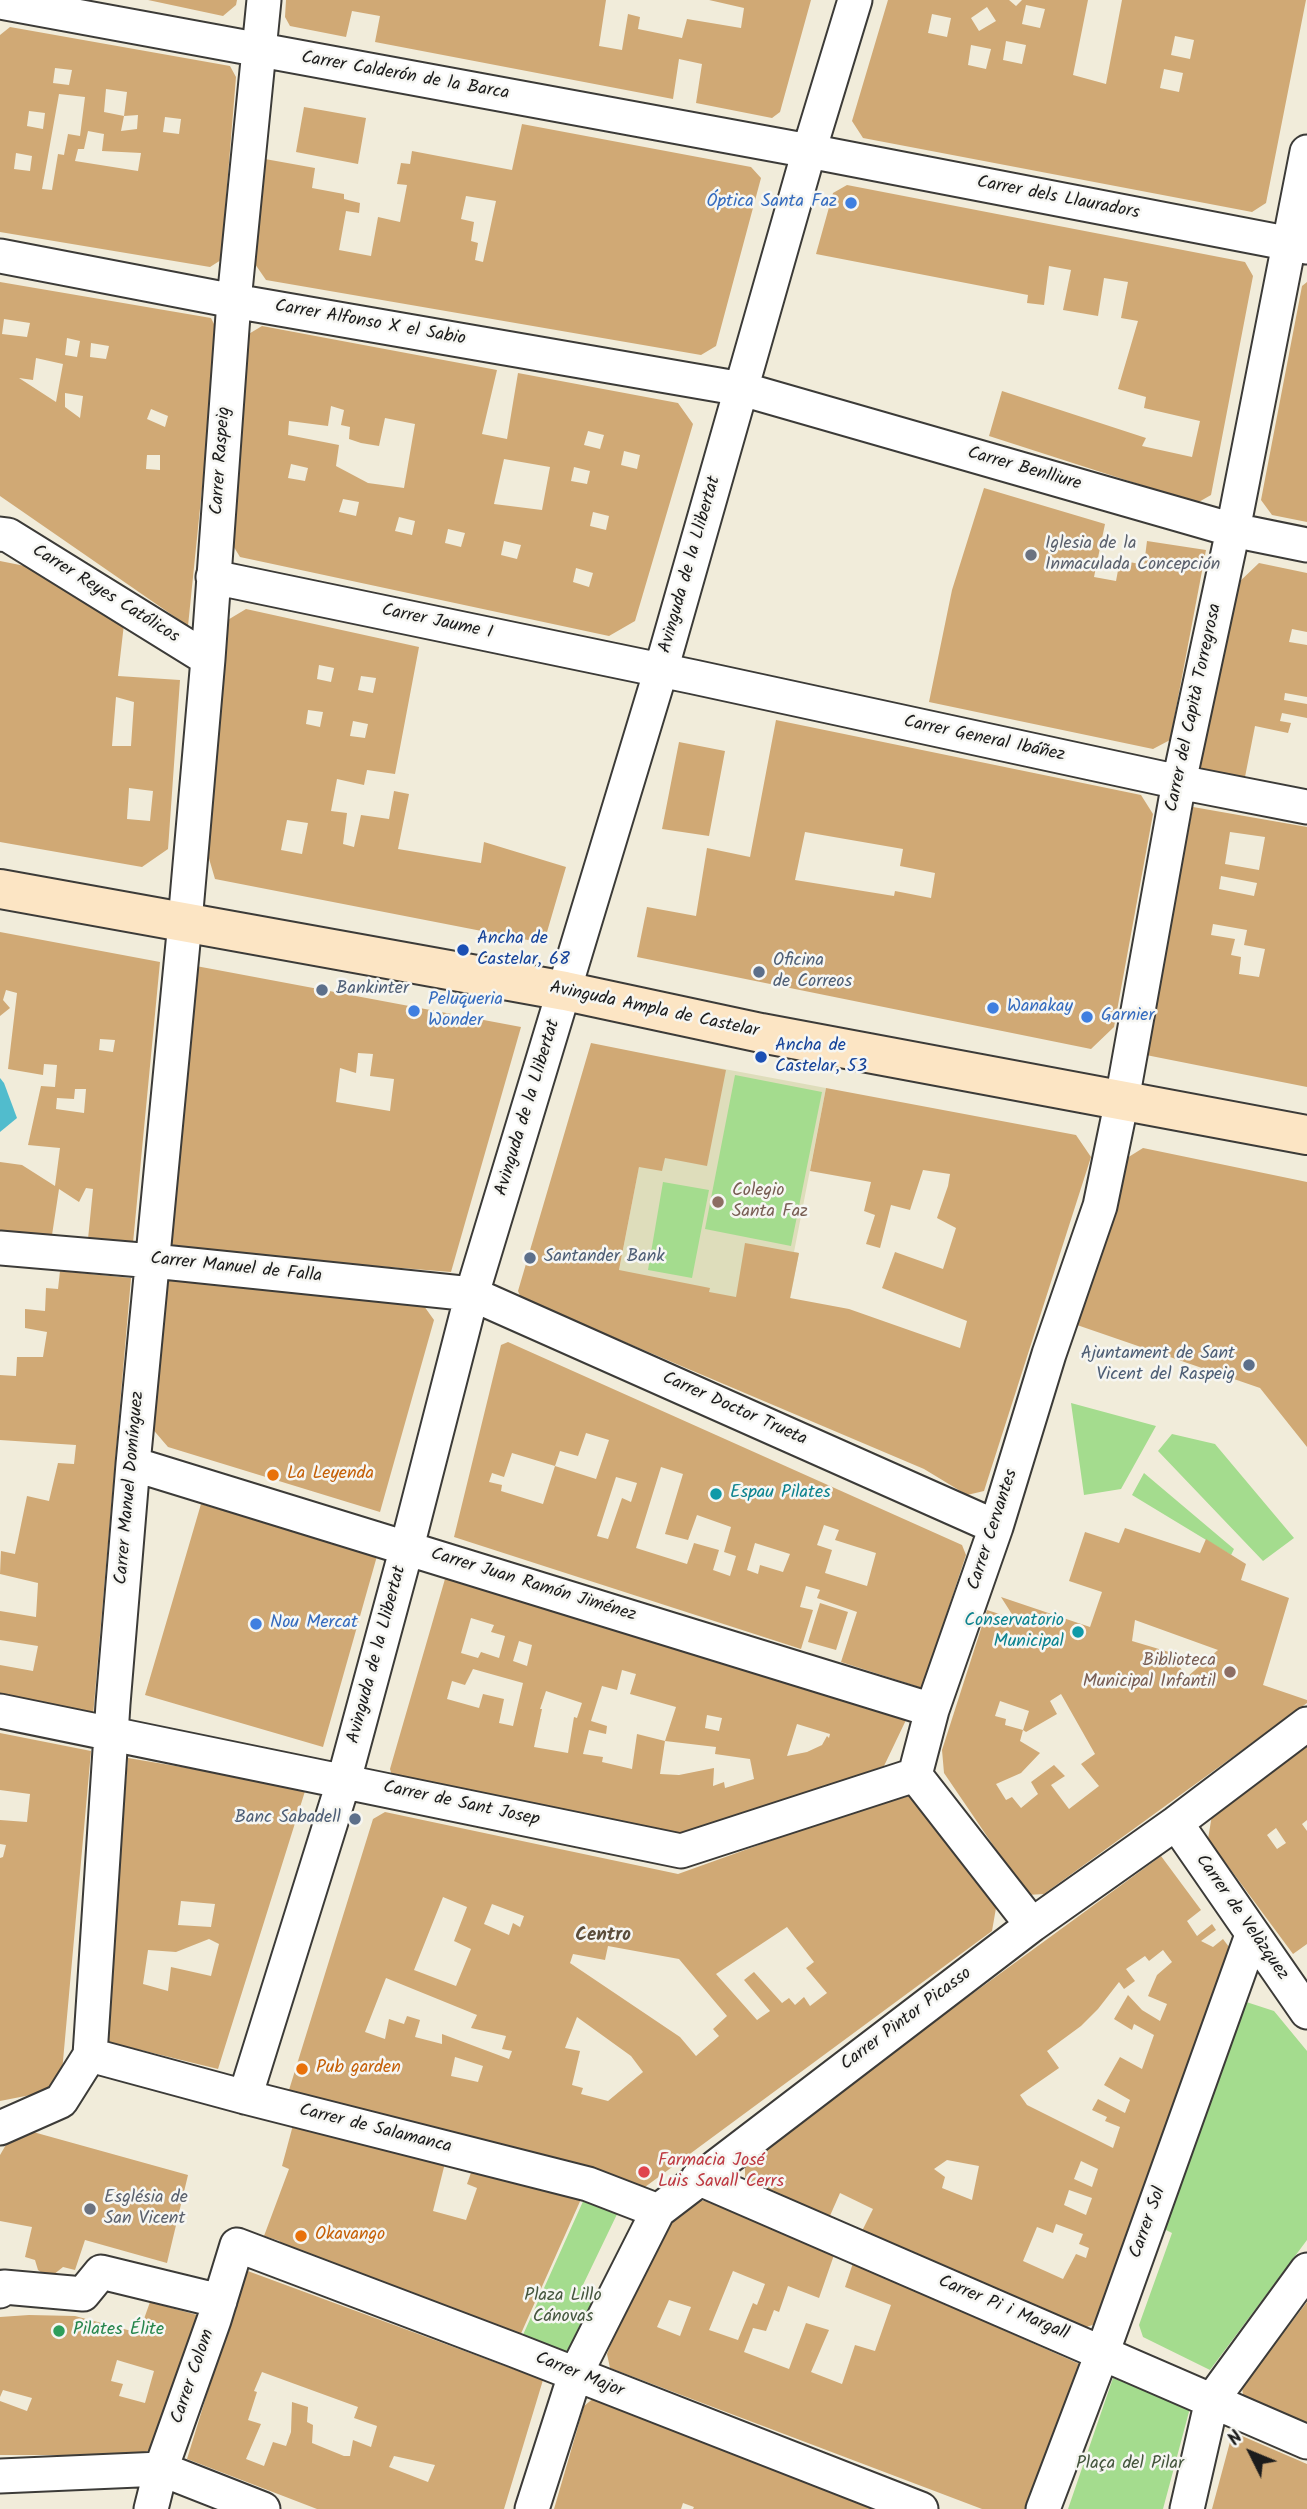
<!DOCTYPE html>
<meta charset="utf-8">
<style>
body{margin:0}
#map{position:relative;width:1307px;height:2509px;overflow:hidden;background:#f1ecda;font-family:Kalam,sans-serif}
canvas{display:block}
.north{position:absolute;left:1216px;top:2418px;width:70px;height:70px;-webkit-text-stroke:5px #f6f6f2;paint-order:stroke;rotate:313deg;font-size:19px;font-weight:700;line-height:28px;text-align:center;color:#1c1c1c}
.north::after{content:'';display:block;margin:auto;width:24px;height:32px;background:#1c1c1c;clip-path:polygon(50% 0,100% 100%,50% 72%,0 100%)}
</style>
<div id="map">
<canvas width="1307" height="2509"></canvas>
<div class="north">N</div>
</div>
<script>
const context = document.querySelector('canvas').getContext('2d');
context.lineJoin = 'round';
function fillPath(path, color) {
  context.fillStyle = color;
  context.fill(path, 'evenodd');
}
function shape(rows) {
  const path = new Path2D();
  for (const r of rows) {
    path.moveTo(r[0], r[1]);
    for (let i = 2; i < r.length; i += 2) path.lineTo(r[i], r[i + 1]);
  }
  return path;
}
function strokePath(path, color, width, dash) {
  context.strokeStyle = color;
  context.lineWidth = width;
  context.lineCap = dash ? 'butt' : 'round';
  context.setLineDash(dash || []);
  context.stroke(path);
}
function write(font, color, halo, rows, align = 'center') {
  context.font = font + ' Kalam,sans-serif';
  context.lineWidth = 5;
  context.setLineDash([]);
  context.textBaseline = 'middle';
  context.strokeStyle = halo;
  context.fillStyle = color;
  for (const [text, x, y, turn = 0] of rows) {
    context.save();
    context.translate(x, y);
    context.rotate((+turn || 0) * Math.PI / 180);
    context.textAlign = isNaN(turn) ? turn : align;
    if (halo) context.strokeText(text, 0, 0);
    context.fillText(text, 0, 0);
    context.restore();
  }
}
fillPath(shape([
 [660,1057,826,1088,794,1252,799,1253,770,1403,607,1333]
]), '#deddbb');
fillPath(shape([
 [735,1075,822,1092,791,1246,705,1229],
 [663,1182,709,1190,692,1278,648,1270],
 [1071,1403,1156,1426,1121,1489,1084,1495],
 [1172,1434,1215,1444,1294,1538,1263,1561,1158,1451],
 [1144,1473,1234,1549,1231,1555,1132,1495],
 [1234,1998,1274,2011,1307,2051,1307,2240,1210,2370,1143,2337,1139,2325,1172,2233,1154,2224],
 [585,2197,620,2208,582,2287,601,2292,568,2354,522,2337],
 [1113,2378,1190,2408,1163,2509,1068,2509]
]), '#a4dc8e');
fillPath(shape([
 [0,1078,4,1083,17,1118,0,1132]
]), '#51bccd');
fillPath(shape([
 [148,0,237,0,236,5,223,16],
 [286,0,606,0,599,46,622,50,628,14,640,17,638,29,682,38,687,19,741,28,744,8,709,0,811,0,780,112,772,118,696,103,702,64,679,59,673,99,375,42,380,16,352,11,346,37,290,26,285,17],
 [888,0,1009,0,1016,6,1022,0,1088,0,1073,75,1106,84,1122,0,1306,0,1266,203,1252,212,863,138,852,121],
 [1026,5,1045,9,1040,28,1022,24],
 [987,7,996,21,979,31,971,18],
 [932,14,951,18,947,37,928,33],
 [1175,36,1194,40,1190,59,1171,55],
 [1006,41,1026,45,1022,64,1003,60],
 [971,45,991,49,986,69,968,65],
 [1164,69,1183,73,1179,92,1160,88],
 [10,27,230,66,236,77,221,260,210,267,0,232,0,35],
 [55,68,72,70,69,85,53,83],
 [106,89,127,92,124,116,138,115,137,129,121,131,124,116,104,112],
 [59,94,85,97,80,136,68,134,64,155,58,154,52,190,42,189],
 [29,111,45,113,43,129,27,126],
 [165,117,181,119,179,134,163,132],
 [88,131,104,134,102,151,141,153,138,171,75,161,78,149,84,149],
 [16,153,32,156,30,171,14,169],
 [304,107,366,118,358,164,296,152],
 [522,124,751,167,761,178,716,346,701,355,266,280,255,264,265,159,315,168,312,188,344,194,344,199,360,203,359,213,346,211,339,250,371,256,378,217,400,222,407,185,397,184,401,163,410,164,412,151,512,170],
 [466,196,496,201,483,262,475,260,478,243,471,241,474,222,461,219],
 [847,185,1245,262,1253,276,1211,495,1197,503,989,436,1002,391,1146,438,1142,446,1192,457,1200,421,1144,408,1146,397,1118,389,1138,321,1121,318,1128,282,1104,278,1098,316,1063,310,1071,270,1049,266,1044,305,1027,303,1028,295,816,254,833,193],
 [0,282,211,318,218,332,188,626,0,496],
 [4,319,30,323,27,337,2,334],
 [67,338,80,341,77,357,65,355],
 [91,343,109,346,106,359,90,357],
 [36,358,63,364,56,402,19,378,33,380],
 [65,393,83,396,80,418,65,407],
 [151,409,168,416,165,427,147,419],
 [147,455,160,455,160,470,146,469],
 [1307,282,1307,522,1272,515,1261,500,1302,286],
 [262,326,497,370,482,434,507,439,518,373,678,403,693,424,635,621,609,636,240,557,232,544,247,335],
 [331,406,344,410,341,425,350,427,349,439,361,443,379,446,385,418,415,424,404,488,368,483,336,466,339,445,288,435,289,421,328,426],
 [588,431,604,435,600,449,584,445],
 [624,451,640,455,637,469,621,465],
 [504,459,550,467,542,510,494,504],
 [291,464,308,468,305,481,288,478],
 [574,467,590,471,587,484,571,481],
 [343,499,359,502,356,516,339,512],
 [593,512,609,516,606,530,590,526],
 [399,517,415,521,412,535,395,531],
 [448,529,465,533,461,547,445,543],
 [504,541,521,545,517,559,501,555],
 [576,568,593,573,589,587,573,582],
 [984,488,1105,524,1094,577,1116,581,1120,560,1144,565,1147,541,1206,550,1170,740,1153,749,929,702,952,590],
 [0,561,40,569,124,624,118,676,180,680,168,849,142,867,0,842],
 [116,697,134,702,131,746,112,746],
 [129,788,153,791,150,821,127,819],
 [1259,563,1307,573,1307,632,1292,629,1289,642,1307,645,1307,697,1285,693,1284,700,1307,704,1307,718,1282,713,1280,721,1291,723,1288,733,1255,726,1245,777,1200,769,1236,585],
 [246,609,419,647,395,774,367,770,364,785,337,779,331,811,347,813,343,844,354,847,361,815,389,819,394,791,409,794,398,849,481,863,484,842,566,867,547,932,533,941,215,879,205,845,226,621],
 [319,665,334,668,331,682,317,679],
 [361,676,376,678,373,693,358,690],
 [308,710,323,712,320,727,306,724],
 [353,721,368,724,365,738,350,736],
 [287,820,308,823,302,854,281,850],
 [776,720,1141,795,1153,814,1114,1027,1091,1049,637,957,647,907,696,916,707,848,750,857],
 [805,832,903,849,900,866,935,873,931,898,895,891,894,896,795,880],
 [679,742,725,751,709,836,662,829],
 [1193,807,1307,827,1307,1087,1146,1055],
 [1230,832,1265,837,1259,870,1225,864],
 [1221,876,1257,883,1254,896,1219,889],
 [1213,924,1247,930,1244,945,1265,949,1259,977,1239,974,1241,957,1231,955,1235,939,1211,935],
 [0,932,160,962,133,1243,88,1239,93,1189,86,1188,79,1202,59,1189,52,1235,0,1230,0,1162,22,1165,55,1186,60,1148,28,1145,41,1086,55,1087,57,1065,44,1064,43,1075,8,1069,17,993,6,990,3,1000,10,1008,0,1016],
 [100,1039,115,1040,113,1052,99,1050],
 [75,1089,86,1089,84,1113,56,1109,57,1098,74,1099],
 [196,966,521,1027,451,1272,177,1250,168,1241],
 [358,1053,373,1054,370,1076,394,1079,390,1111,336,1102,340,1068,356,1073],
 [591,1043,726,1070,707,1166,665,1158,662,1171,639,1167,619,1270,710,1288,709,1292,736,1297,745,1243,799,1253,790,1298,849,1309,960,1348,967,1321,882,1288,895,1252,943,1269,956,1228,937,1218,948,1186,950,1174,923,1170,910,1210,891,1205,880,1248,866,1244,875,1215,864,1211,871,1182,810,1171,826,1088,1076,1135,1091,1157,984,1491,967,1495,924,1469,521,1298,518,1291],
 [1143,1148,1307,1182,1307,1447,1260,1388,1077,1325,1114,1215,1127,1158],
 [60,1271,131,1278,93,1716,0,1698,0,1665,33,1671,38,1646,0,1640,0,1611,36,1617,38,1583,0,1574,1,1551,15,1554,27,1496,49,1501,58,1463,74,1464,76,1445,0,1440,0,1375,16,1376,17,1357,43,1357,47,1332,25,1328,25,1309,45,1311,46,1288,58,1289],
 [165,1279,424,1306,434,1320,380,1512,168,1447,150,1426],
 [508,1342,962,1545,966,1555,922,1688,841,1662,857,1612,817,1598,820,1590,806,1586,800,1607,813,1610,801,1649,454,1537,501,1345],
 [586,1433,609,1440,596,1479,555,1466,543,1504,501,1491,502,1485,489,1482,492,1473,504,1477,512,1453,555,1466,560,1451,578,1456],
 [661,1467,683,1474,665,1534,688,1540,697,1515,731,1527,724,1552,736,1556,730,1576,713,1570,719,1550,694,1543,687,1564,636,1548],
 [616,1477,637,1483,631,1502,622,1498,608,1539,597,1536],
 [824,1525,839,1530,835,1540,876,1553,867,1586,825,1573,832,1550,817,1545],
 [755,1543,790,1554,783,1572,760,1565,758,1574,747,1570],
 [201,1504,377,1556,323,1747,145,1695],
 [1125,1528,1200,1553,1206,1539,1246,1564,1241,1580,1289,1598,1263,1685,1307,1700,1307,1703,1044,1894,1027,1895,944,1773,942,1750,987,1610,1015,1619,1001,1597,1090,1627,1102,1592,1069,1581,1085,1532,1119,1543],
 [1135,1620,1218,1650,1187,1677,1169,1652,1132,1641],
 [1061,1694,1095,1754,1081,1764,1099,1786,1069,1809,1051,1785,1065,1776,1054,1765,1031,1782,1038,1794,1021,1808,1012,1797,1006,1800,996,1784,1021,1773,1040,1753,1020,1741,1023,1730,1026,1732,1057,1714,1050,1701],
 [1000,1701,1029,1711,1023,1730,1005,1725,1006,1719,995,1716],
 [447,1572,620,1628,906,1720,884,1766,674,1838,393,1779,390,1769],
 [471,1618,494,1625,491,1632,505,1636,499,1658,481,1652,478,1658,461,1653],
 [519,1641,532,1645,527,1666,513,1661],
 [473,1669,523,1683,513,1726,499,1723,504,1699,483,1694,479,1708,447,1699,452,1681,465,1685],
 [622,1670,636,1674,630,1694,676,1707,665,1741,716,1747,715,1754,750,1759,754,1779,725,1788,724,1782,713,1786,714,1768,679,1775,660,1774,665,1741,637,1734,632,1769,602,1762,603,1757,583,1754,589,1730,606,1734,607,1726,591,1721,602,1686,617,1690],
 [546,1691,582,1703,577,1718,574,1717,568,1753,534,1747,542,1709,540,1709],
 [707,1715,722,1718,719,1731,705,1728],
 [797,1724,830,1734,829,1738,827,1736,822,1745,807,1752,787,1756],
 [820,1603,848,1612,836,1650,808,1642],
 [0,1733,91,1751,61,2083,51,2091,0,2101,0,1858,3,1857,6,1845,0,1844,0,1820,27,1822,30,1794,0,1790],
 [1307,1746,1307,1820,1302,1824,1307,1831,1307,1944,1293,1954,1208,1839,1212,1815],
 [1276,1828,1286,1843,1277,1849,1267,1835],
 [128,1758,306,1788,218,2069,104,2041],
 [181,1901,215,1904,211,1927,178,1925],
 [209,1939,219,1944,211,1976,171,1967,168,1991,143,1984,148,1950,176,1952],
 [909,1796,936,1821,996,1908,992,1931,645,2187,289,2090,373,1819,385,1812,678,1874,837,1817],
 [443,1897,467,1907,454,1941,471,1949,456,1986,414,1970],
 [492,1904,524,1916,520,1927,513,1923,509,1935,484,1924],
 [787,1927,814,1962,806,1968,827,1993,810,2006,804,1997,795,2005,789,1998,782,2003,754,1972,744,1980,770,2011,757,2020,716,1974],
 [608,1946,679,1959,727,2016,713,2029,719,2036,696,2056,680,2037,570,1963,573,1954,605,1960],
 [386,1978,477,2015,471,2028,506,2036,502,2049,512,2051,509,2059,442,2034,442,2044,415,2037,420,2020,407,2016,404,2024,389,2019,385,2039,365,2032],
 [577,2017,631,2056,643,2072,608,2101,581,2094,583,2088,572,2085,580,2051,565,2048],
 [455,2057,483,2066,478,2082,451,2076],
 [1161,1856,1201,1910,1187,1921,1197,1936,1212,1924,1216,1930,1201,1941,1213,1947,1223,1939,1235,1955,1098,2323,1081,2329,861,2233,873,2209,840,2193,829,2218,745,2182,745,2160],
 [1163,1950,1172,1962,1157,1975,1148,1996,1167,2004,1160,2021,1142,2010,1128,1995,1114,2019,1132,2030,1134,2024,1154,2035,1142,2069,1120,2057,1104,2085,1130,2100,1125,2113,1098,2099,1092,2110,1107,2117,1105,2121,1120,2127,1113,2148,1027,2105,1020,2095,1059,2068,1047,2051,1081,2026,1098,2009,1119,1982,1124,1989,1135,1981,1126,1969,1145,1956,1149,1961],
 [947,2160,979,2166,972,2200,942,2188,945,2177,934,2169],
 [1081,2161,1098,2169,1092,2187,1074,2179],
 [1069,2190,1092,2198,1086,2215,1064,2205],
 [1056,2224,1083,2234,1079,2244,1089,2248,1086,2258,1076,2254,1063,2279,1023,2261,1037,2227,1053,2233],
 [293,2125,445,2163,433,2211,466,2220,477,2188,467,2184,472,2170,582,2197,519,2338,279,2246,280,2241,264,2236,289,2169,282,2166],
 [26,2130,188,2175,167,2263,85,2240,75,2270,63,2267,53,2275,42,2273,38,2270,35,2260,25,2257,32,2227,0,2221,0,2155,7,2143],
 [710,2200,834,2255,819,2298,788,2286,779,2312,774,2310,766,2331,753,2328,744,2352,789,2369,806,2323,829,2330,811,2372,842,2384,855,2345,875,2351,891,2305,845,2287,853,2263,1084,2366,1028,2509,982,2509,610,2368,607,2354,658,2224,689,2202],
 [733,2271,765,2284,757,2305,753,2303,738,2340,709,2330],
 [669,2300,691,2307,680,2336,657,2327],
 [245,2270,543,2380,504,2509,317,2509,187,2459],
 [262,2372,358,2407,354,2418,377,2426,371,2447,353,2440,350,2456,344,2456,312,2443,313,2425,307,2422,308,2407,292,2402,291,2432,286,2446,273,2442,264,2466,246,2459,261,2424,248,2420,257,2392,254,2391],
 [394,2456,435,2465,428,2482,389,2467],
 [150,2302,197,2315,160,2444,140,2455,0,2455,0,2401,27,2411,32,2398,3,2390,0,2397,0,2317,29,2315,75,2316,139,2333],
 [117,2360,154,2371,145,2403,119,2396,123,2384,111,2381],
 [1307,2302,1307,2424,1243,2395,1242,2387],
 [595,2397,880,2509,693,2509,694,2507,683,2503,681,2509,554,2509,584,2406],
 [1242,2436,1307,2464,1307,2509,1212,2509,1230,2442]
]), '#d0a975');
const street = shape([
 [0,2,809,151,1307,247],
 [0,256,234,301,742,389,1233,530,1307,545],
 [0,534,8,535,208,659],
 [213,577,694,677,1179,782,1307,807],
 [0,1248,153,1261,472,1294,996,1527],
 [133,1464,932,1710],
 [0,1711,681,1851,915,1775],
 [1176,1823,1307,2012],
 [1032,1925,915,1775,932,1710,996,1527,1049,1354,1100,1206,1122,1100,1179,782,1233,530,1307,152],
 [90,2055,245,2097,588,2184,658,2211],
 [245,2097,344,1780,407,1547,472,1294,661,670,809,151,855,0],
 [0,2128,61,2101,90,2055,113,1704,133,1464,185,922,208,659,234,301,264,0],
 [698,2178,1307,2442],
 [0,2291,4,2287,83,2294,101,2272,220,2301],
 [0,2476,161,2469,263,2509],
 [151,2509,161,2469,214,2320,237,2245,514,2350,921,2509],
 [532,2509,575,2375,658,2211,1032,1925,1176,1823,1307,1724],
 [1043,2509,1103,2351,1252,1935],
 [1187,2509,1212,2400,1307,2270]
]);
const secondary = shape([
 [0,889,565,991,761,1033,1307,1135]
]);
strokePath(street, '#3c3b38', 37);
strokePath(secondary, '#3c3b38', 42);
strokePath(street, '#fff', 33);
strokePath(secondary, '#fce5c4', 38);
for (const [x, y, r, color] of [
 [851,203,7,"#3f7fe0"],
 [1031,555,7,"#6b7280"],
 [463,950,7,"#1a4fb4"],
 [759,972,7,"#5c6f8a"],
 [322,990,7,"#5c6f8a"],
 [993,1008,7,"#3f7fe0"],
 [414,1011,7,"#3f7fe0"],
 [1087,1017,7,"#3f7fe0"],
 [761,1057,7,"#1a4fb4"],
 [718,1202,7,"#8d6e63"],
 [530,1258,7,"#5c6f8a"],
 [1249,1365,7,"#5c6f8a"],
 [273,1475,7,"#e8710a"],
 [716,1494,7,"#0f9aa8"],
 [256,1624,7,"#3f7fe0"],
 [1078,1632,7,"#0f9aa8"],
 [1230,1672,7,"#8d6e63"],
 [355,1819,7,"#5c6f8a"],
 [302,2069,7,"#e8710a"],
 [644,2172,7,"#e0444e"],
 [90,2209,7,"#6b7280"],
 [301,2236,7,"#e8710a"],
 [59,2331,7,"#2e9e5b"]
]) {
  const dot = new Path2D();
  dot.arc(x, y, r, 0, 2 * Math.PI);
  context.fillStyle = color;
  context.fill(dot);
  strokePath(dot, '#f6f6f2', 2.5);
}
write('18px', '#1c1c1c', '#f6f6f2', [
 ["Carrer Calderón de la Barca",405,77,10],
 ["Carrer dels Llauradors",1058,199,11],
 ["Carrer Alfonso X el Sabio",370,324,10],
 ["Carrer Raspeig",222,461,-86],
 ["Carrer Benlliure",1024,470,16],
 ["Avinguda de la Llibertat",691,565,-74],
 ["Carrer Reyes Católicos",105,595,32],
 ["Carrer Jaume I",437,623,12],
 ["Carrer del Capità Torregrosa",1195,708,-78],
 ["Carrer General Ibáñez",984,740,12],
 ["Avinguda Ampla de Castelar",654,1011,12],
 ["Avinguda de la Llibertat",529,1108,-73],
 ["Carrer Manuel de Falla",236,1269,6],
 ["Carrer Doctor Trueta",734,1410,24],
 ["Carrer Manuel Domínguez",131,1488,-85],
 ["Carrer Cervantes",994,1530,-72],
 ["Carrer Juan Ramón Jiménez",533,1586,17],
 ["Avinguda de la Llibertat",378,1655,-75],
 ["Carrer de Sant Josep",461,1805,12],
 ["Carrer de Velàzquez",1241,1918,55],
 ["Carrer Pintor Picasso",907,2020,-37],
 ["Carrer de Salamanca",375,2130,14],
 ["Carrer Sol",1149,2223,-70],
 ["Carrer Pi i Margall",1003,2309,23],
 ["Carrer Major",579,2376,22],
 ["Carrer Colom",194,2377,-71]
]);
write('18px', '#366cbe', '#f6f6f2', [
 ["Óptica Santa Faz",837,203,"right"],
 ["Peluqueria",428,1001],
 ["Wonder",428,1022],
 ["Wanakay",1007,1008],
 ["Garnier",1101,1017],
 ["Nou Mercat",270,1624]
], 'left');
write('18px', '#5b616d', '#f6f6f2', [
 ["Iglesia de la",1045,545],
 ["Inmaculada Concepción",1045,566],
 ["Església de",104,2199],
 ["San Vicent",104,2220]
], 'left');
write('18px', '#164399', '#f6f6f2', [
 ["Ancha de",477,940],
 ["Castelar, 68",477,961],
 ["Ancha de",775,1047],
 ["Castelar, 53",775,1068]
], 'left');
write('18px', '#4e5e75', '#f6f6f2', [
 ["Oficina",773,962],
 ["de Correos",773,983],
 ["Bankinter",336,990],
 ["Santander Bank",544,1258],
 ["Ajuntament de Sant",1235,1355,"right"],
 ["Vicent del Raspeig",1235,1376,"right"],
 ["Banc Sabadell",341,1819,"right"]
], 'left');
write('18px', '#785e54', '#f6f6f2', [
 ["Colegio",732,1192],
 ["Santa Faz",732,1213],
 ["Biblioteca",1216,1662,"right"],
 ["Municipal Infantil",1216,1683,"right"]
], 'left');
write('18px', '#c56008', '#f6f6f2', [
 ["La Leyenda",287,1475],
 ["Pub garden",316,2069],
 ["Okavango",315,2236]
], 'left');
write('18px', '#0d838f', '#f6f6f2', [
 ["Espau Pilates",730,1494],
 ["Conservatorio",1064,1622,"right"],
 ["Municipal",1064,1643,"right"]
], 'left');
write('18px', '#be3a42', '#f6f6f2', [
 ["Farmacia José",658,2162],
 ["Luis Savall Cerrs",658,2183]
], 'left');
write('18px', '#45563e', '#f6f6f2', [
 ["Plaza Lillo",563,2297],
 ["Cánovas",563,2318],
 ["Plaça del Pilar",1130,2465]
]);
write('18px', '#27864d', '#f6f6f2', [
 ["Pilates Élite",73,2331]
], 'left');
write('bold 19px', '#5b4d3b', '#f6f6f2', [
 ["Centro",603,1937]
]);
</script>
